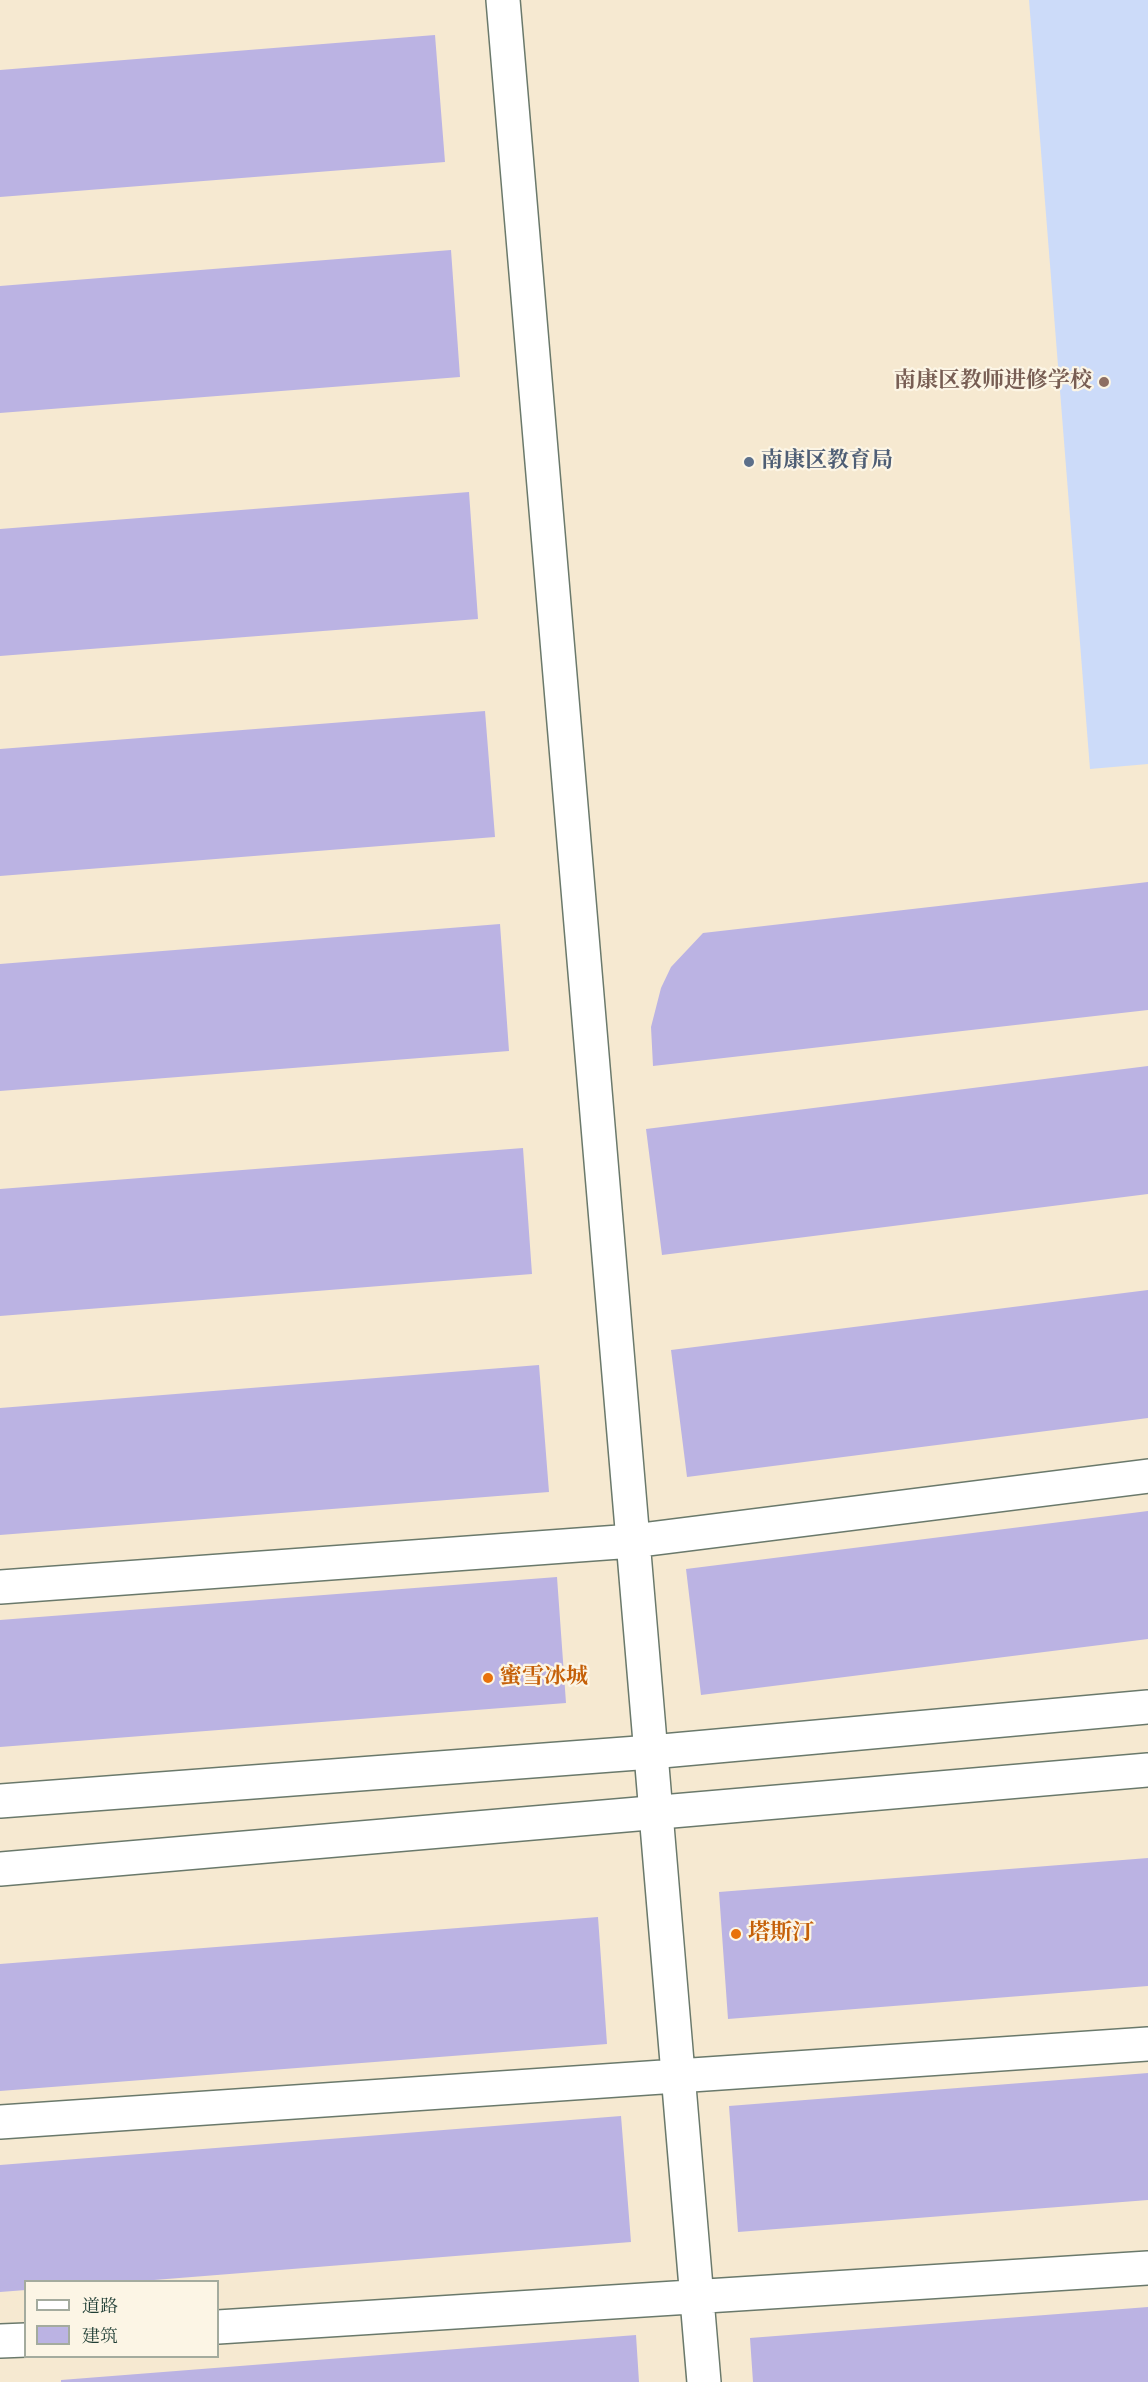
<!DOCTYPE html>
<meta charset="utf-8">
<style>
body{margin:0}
#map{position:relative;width:1148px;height:2382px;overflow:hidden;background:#f6e9d1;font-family:Cardo,"Noto Serif SC",serif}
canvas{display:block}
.legend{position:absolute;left:24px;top:2280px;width:195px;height:78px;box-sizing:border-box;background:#fcf5e5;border:2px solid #a4ab9e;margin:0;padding:8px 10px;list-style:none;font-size:18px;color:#1f3d34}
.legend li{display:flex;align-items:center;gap:12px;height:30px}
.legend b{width:30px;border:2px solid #a4ab9e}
</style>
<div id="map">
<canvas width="1148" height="2382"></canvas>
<ul class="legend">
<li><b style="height:8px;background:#fff"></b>道路</li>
<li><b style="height:16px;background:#bbb3e3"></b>建筑</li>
</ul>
</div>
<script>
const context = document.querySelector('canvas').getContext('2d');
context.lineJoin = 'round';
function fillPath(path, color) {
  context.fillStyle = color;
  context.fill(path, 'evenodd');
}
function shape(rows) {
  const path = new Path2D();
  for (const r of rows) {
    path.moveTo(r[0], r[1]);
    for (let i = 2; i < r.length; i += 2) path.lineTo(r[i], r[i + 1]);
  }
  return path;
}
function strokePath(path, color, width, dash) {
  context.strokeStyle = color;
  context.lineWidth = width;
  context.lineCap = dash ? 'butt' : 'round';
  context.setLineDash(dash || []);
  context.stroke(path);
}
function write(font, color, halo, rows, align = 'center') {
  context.font = font + ' Cardo,"Noto Serif SC",serif';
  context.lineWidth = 4.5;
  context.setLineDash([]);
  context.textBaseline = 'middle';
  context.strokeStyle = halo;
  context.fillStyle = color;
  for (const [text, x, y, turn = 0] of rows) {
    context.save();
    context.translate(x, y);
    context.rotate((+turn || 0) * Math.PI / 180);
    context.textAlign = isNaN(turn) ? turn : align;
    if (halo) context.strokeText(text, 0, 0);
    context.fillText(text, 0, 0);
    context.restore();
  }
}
fillPath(shape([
 [1029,0,1148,0,1148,764,1090,769]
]), '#ccdbf9');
fillPath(shape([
 [435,35,445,162,0,197,0,70],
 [451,250,460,377,0,413,0,286],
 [469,492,478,619,0,656,0,529],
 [485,711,495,837,0,876,0,749],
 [1148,882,1148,1010,653,1066,651,1027,661,988,671,967,703,933],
 [500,924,509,1051,0,1091,0,964],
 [1148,1066,1148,1194,662,1255,646,1129],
 [523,1148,532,1274,0,1316,0,1189],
 [1148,1290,1148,1418,687,1477,671,1350],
 [539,1365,549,1492,0,1535,0,1408],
 [1148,1511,1148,1639,701,1695,686,1569],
 [557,1577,566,1703,0,1747,0,1620],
 [1148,1858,1148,1986,728,2019,719,1892],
 [598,1917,607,2044,0,2091,0,1964],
 [1148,2073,1148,2200,738,2232,729,2106],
 [621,2116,631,2242,129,2282,26,2282,26,2290,0,2292,0,2165],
 [1148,2307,1148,2382,753,2382,750,2338],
 [636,2335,639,2382,61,2382,61,2380]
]), '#bbb3e3');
const minor = shape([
 [503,0,704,2382],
 [0,1587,633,1541,1148,1476],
 [0,2122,1148,2044],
 [218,2327,1148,2268],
 [0,2341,26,2340]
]);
const major = shape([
 [0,1801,651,1752,1148,1707],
 [0,1869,1148,1770]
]);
strokePath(minor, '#6a796b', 36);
strokePath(major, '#6a796b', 36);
strokePath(minor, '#fff', 33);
strokePath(major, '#fff', 33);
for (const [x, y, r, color] of [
 [1104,382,6,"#8d6e63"],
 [749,462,6,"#5c6f8a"],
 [488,1678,6,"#e8710a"],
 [736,1934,6,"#e8710a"]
]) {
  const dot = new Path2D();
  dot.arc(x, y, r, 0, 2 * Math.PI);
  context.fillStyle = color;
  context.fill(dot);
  strokePath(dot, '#fcf5e5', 2);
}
write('bold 22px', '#785e54', '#fcf5e5', [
 ["南康区教师进修学校",1092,382]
], 'right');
write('bold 22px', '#4e5e75', '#fcf5e5', [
 ["南康区教育局",761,462]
], 'left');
write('bold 22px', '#c56008', '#fcf5e5', [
 ["蜜雪冰城",500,1678],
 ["塔斯汀",748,1934]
], 'left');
</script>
